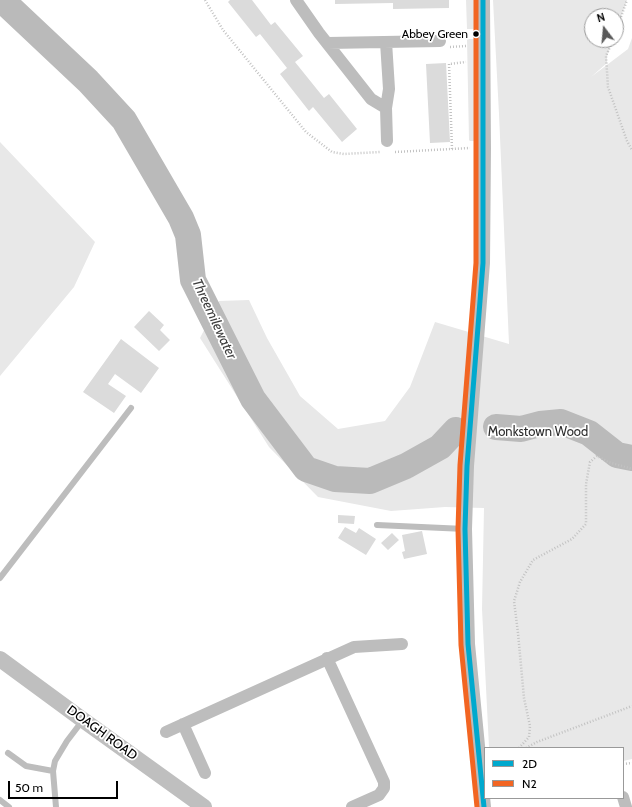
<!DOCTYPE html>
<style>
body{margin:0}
#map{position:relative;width:632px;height:807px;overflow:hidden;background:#fff;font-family:Cabin,sans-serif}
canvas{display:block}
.legend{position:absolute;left:484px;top:747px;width:140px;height:52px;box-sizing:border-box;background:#fff;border:1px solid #999;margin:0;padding:5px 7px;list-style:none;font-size:12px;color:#000}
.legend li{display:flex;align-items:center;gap:8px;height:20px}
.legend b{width:20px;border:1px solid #999}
.north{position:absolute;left:584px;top:8px;width:40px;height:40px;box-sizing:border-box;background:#fff;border:1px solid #999;border-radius:50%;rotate:344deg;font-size:11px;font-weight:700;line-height:16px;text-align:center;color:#000}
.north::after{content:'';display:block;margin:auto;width:14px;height:18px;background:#595959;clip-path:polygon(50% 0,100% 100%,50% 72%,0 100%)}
.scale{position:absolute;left:8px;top:781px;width:110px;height:18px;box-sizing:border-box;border:2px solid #000;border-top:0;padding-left:5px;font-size:12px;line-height:14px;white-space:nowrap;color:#000;-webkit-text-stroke:3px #fff;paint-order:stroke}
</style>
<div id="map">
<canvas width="632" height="807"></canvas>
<ul class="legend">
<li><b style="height:5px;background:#00a9ce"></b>2D</li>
<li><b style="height:5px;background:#f26522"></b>N2</li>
</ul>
<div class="north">N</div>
<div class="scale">50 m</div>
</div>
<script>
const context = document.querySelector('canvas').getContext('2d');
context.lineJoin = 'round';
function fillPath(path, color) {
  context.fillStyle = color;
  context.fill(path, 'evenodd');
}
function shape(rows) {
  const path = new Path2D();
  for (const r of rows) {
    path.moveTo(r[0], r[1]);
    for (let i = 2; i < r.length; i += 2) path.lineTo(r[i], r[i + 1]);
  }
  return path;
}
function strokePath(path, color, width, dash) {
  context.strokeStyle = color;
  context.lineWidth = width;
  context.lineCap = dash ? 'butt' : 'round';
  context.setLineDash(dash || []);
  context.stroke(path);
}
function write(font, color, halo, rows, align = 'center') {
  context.font = font + ' Cabin,sans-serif';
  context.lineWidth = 3.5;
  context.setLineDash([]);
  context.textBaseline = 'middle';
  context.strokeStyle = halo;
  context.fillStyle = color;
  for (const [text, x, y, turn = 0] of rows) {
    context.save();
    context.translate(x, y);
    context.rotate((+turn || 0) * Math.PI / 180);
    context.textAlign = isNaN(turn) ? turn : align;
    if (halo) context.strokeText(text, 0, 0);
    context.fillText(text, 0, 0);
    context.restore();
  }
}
fillPath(shape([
 [466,0,474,0,474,29,467,29],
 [493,0,627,0,616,31,616,16,592,16,592,40,613,40,607,56,607,63,591,77,628,49,632,38,632,759,623,761,623,748,526,748,489,747,482,609,484,508,445,507,391,511,318,497,269,447,200,338,219,301,249,300,267,338,300,396,338,429,385,421,410,387,435,322,509,344,499,114],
 [467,39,474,39,476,141,470,141,469,140],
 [0,142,95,242,74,287,0,376]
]), '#e8e8e8');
strokePath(shape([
 [2,0,88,81,124,120,181,218,188,235,193,280,253,399,306,469,335,479,370,481,406,466,440,447,456,430],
 [496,427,521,429,540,424,561,422,589,433,617,455,632,458]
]), '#bababa', 26);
fillPath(shape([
 [230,0,252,0,271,25,275,22,303,56,295,62,324,98,329,94,357,129,342,142,313,107,309,111,280,74,287,68,260,34,256,37,228,2],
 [335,0,449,0,449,8,393,9,393,3,335,4],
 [446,63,450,142,430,143,426,64],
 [149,311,164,325,160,330,170,340,159,351,134,327],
 [121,339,159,368,141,393,115,374,108,384,126,396,114,413,83,392],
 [338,515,355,516,354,524,338,523],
 [345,527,356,533,359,528,376,539,366,555,338,538],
 [422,531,427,554,404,559,402,552,405,551,402,535],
 [392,533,399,540,388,550,381,543]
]), '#dbdbdb');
strokePath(shape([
 [205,0,223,30,306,132,332,152,344,154,380,152],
 [616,31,627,0],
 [613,40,606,56,608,87,627,141,632,150],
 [450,47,466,46],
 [452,149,449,64,466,62],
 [395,152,470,148],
 [519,748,529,737,530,726,524,698,518,633,514,601,520,582,533,560,572,539,586,524,586,484,590,462,597,456,608,462,632,469],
 [526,748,537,742,632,706],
 [623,764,632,763]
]), '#c2c2c2', 2.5, [1, 2]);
strokePath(shape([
 [377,525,465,529],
 [0,578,131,408],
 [8,753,26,766,53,771],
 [0,800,9,807],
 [56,807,53,771,55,761,67,741,83,720]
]), '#bdbdbd', 6);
strokePath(shape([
 [296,0,319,33,371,99,386,108],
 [386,42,389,89,386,108,387,141],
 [328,43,440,41],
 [327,658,384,782,384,788,379,795,352,807],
 [183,724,205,773],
 [166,732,354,647,402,644],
 [623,797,626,807]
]), '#bdbdbd', 12);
strokePath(shape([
 [483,0,484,148,483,263,467,466,465,529,468,644,484,807]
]), '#bdbdbd', 14);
strokePath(shape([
 [0,659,83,720,204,807]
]), '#bfbfbf', 16);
strokePath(shape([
 [483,0,483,263,467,466,465,529,468,644,484,807]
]), '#00a9ce', 5);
strokePath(shape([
 [476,0,476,263,460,465,458,529,461,645,477,807]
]), '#f26522', 5);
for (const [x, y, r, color] of [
 [476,34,3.5,"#000"]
]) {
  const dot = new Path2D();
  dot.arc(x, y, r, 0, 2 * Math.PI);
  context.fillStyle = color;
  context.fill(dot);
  strokePath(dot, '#fff', 1.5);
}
write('12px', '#000', '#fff', [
 ["Abbey Green",468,34]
], 'right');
write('13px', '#2c2c2c', '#fff', [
 ["Monkstown Wood",538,432]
]);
write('13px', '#000', '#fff', [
 ["DOAGH ROAD",102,733,36]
]);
write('italic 14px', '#3d3d3d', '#fff', [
 ["Threemilewater",214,319,65]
]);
</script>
